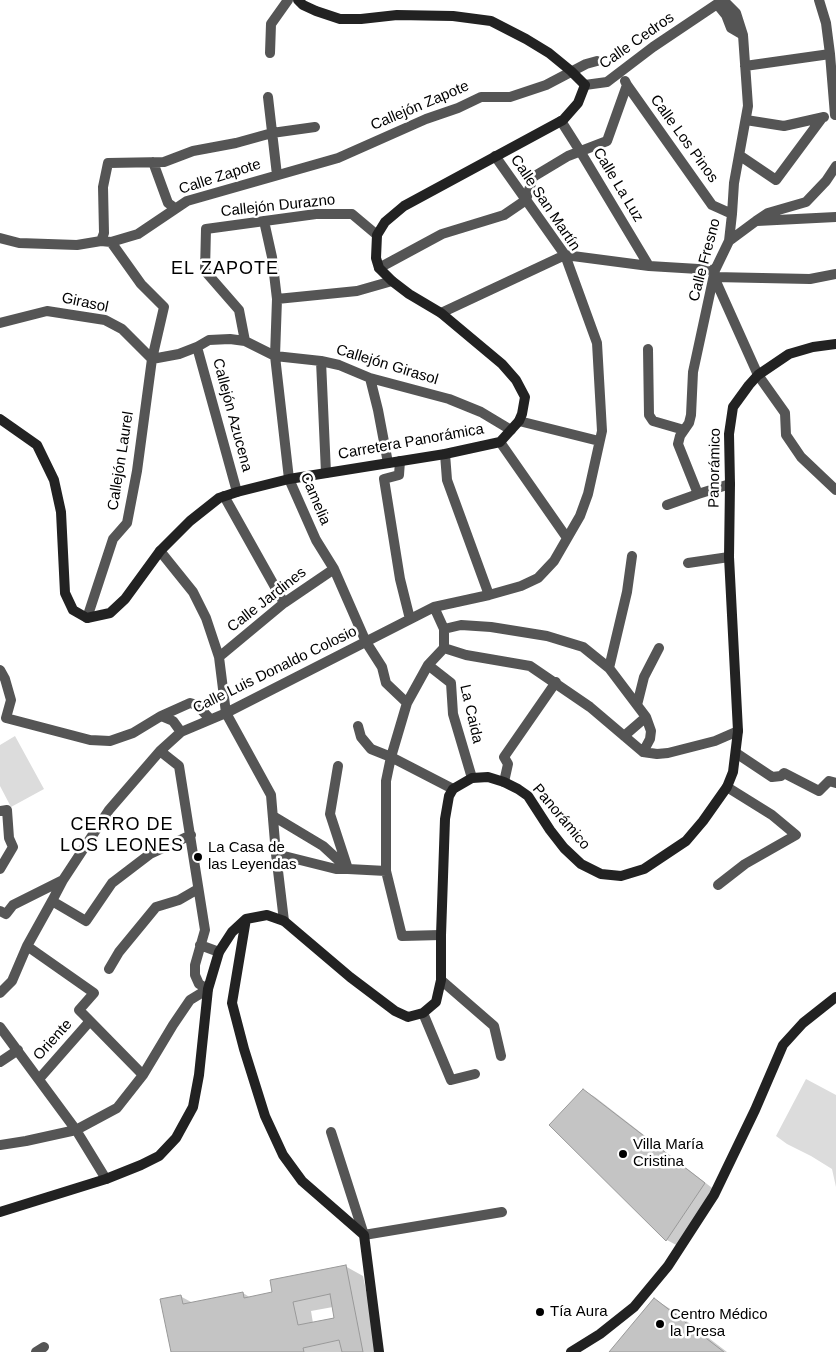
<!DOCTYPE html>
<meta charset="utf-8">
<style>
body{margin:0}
canvas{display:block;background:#fff}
</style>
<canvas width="836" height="1352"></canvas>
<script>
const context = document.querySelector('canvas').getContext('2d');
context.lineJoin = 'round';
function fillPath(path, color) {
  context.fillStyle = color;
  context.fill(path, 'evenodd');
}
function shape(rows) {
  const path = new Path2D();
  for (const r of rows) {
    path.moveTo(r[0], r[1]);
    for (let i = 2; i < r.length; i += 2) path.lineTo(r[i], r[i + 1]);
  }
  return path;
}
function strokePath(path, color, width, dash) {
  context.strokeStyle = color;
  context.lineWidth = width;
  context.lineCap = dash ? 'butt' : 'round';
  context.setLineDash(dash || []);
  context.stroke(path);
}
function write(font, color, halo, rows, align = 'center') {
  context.font = font + ' Helvetica,sans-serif';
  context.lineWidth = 5;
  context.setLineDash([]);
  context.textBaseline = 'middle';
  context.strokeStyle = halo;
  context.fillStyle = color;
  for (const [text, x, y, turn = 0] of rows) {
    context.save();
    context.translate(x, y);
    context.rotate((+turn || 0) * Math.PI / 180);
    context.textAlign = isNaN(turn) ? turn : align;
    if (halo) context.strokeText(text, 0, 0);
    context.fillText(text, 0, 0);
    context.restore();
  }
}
fillPath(shape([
 [15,736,44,789,11,807,0,786,0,745],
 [806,1079,836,1095,836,1187,832,1169,811,1156,787,1144,776,1136]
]), '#dcdcdc');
fillPath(shape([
 [583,1090,595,1097,716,1191,678,1246,667,1240],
 [345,1266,363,1276,379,1352,172,1352,180,1296,193,1303,243,1293,251,1298,274,1293],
 [333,1307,336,1318,313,1323,311,1311],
 [654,1299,672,1310,727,1352,613,1352]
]), '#0003');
const building = shape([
 [583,1089,705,1183,666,1241,549,1125,583,1089],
 [346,1265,363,1352,342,1352,339,1340,303,1348,304,1352,171,1352,160,1299,181,1295,183,1304,243,1292,244,1298,272,1292,270,1280,346,1265],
 [330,1294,334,1318,298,1325,293,1302,330,1294],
 [654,1298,724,1352,609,1352,654,1298]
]);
fillPath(building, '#c4c4c4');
strokePath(building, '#999', 1);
strokePath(shape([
 [819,0,826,23,830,54,835,115],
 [270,53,271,24,288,0],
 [745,66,830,54],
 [625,81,627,85,712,205,732,214],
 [585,85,607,82,653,47,717,4,726,15,731,28,743,35],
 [268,97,277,175],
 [746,120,784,126,824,117],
 [561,121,580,151,649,266],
 [739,155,776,180,822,118],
 [153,162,168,203,175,208],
 [264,221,272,257,277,299,275,356,289,479,316,540,334,569,366,642,382,667,386,683,407,703],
 [757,221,836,217],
 [0,238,19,243,77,245,101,241,111,242,138,234,187,201,338,158,426,119,458,108,481,97,510,97,546,85,586,64,597,61],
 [101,241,104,233,103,187,108,163,164,162,193,151,236,143,272,133,315,127],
 [729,241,756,221,768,213,806,202,826,181,836,166],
 [565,255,649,266,715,270],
 [379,268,442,234,504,215,526,200,533,177,568,156,607,141,627,85],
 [836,274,810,279,714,277,758,375,785,413,786,435,801,457,836,490],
 [277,299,357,291,392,281],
 [441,313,565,255],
 [0,323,47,311,105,320,122,329,152,359],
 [245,341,239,310,205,271,206,229,316,214,352,214,377,235],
 [197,347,237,492],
 [648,349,649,415,653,421,684,430],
 [152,359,179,354,197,347,209,340,230,339,245,341,275,356,321,361,339,365,370,378,449,399,481,412,511,430],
 [321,361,326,473],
 [370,378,378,410,388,463],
 [519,421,599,441],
 [500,442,567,538],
 [445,454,447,480,489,595],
 [400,461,399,475,384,479,400,579,410,619],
 [698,494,678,444,680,436,689,423,691,415,693,372,715,270,729,241,732,214,734,183,748,106,743,35,736,13,723,0],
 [224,496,284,603],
 [667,505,698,494,730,484],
 [160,551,193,592,206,618,219,657,226,713,271,795,276,854,284,921],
 [688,563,729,557],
 [434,607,444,629,444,648],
 [87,618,113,539,127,523,137,471,152,359,164,307,141,284,111,242],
 [444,629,461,625,491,627,547,636,583,647,609,668,646,717,651,731,650,739,643,752],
 [444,648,466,655,530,666,590,707,643,752,657,754,668,753,715,741,738,731],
 [219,657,284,603,334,569],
 [428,665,451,683,453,714,472,778],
 [609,668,627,592,632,556],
 [0,670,5,679,11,700,6,718],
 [637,705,644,677,659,648],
 [161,716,190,703,197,705,210,719],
 [6,718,90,740,110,741,133,733,161,716,173,721,181,732],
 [358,726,361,737,371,749,391,757,453,789],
 [624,736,646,717],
 [160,751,179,766,205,930,195,965,195,975,199,984,208,989],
 [736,753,772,777,781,776,784,773,819,791,829,781,836,783],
 [504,782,508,764,504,757,556,682],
 [0,811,7,810,9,838,13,847,0,869],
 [273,816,323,846,348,869,386,871],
 [276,854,336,869,348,869,330,814,338,766],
 [718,885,745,864,796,835,772,815,727,787],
 [52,901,86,921,112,883,150,854,191,835],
 [0,911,6,914,13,905,63,880],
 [441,935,402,936,386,871,386,781,391,757,407,703,428,665,444,648],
 [200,945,219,952],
 [27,946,94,993,79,1010,90,1021,143,1075],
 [109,969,119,952,156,907,179,900,198,889],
 [441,980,494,1026,501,1056],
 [0,993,12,981,27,946,52,901,63,880,109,810,160,751,181,732,226,713,434,607,489,595,521,586,538,578,554,561,580,516,588,494,602,431,597,343,565,255,495,156],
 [423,1013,451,1080,475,1074],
 [0,1027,76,1130,106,1179],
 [0,1062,18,1050],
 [39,1079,90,1021],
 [331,1132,364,1235,502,1212],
 [0,1145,26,1141,76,1130,117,1108,143,1075,173,1025,190,1000,208,989],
 [36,1352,44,1347]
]), '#555', 10);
strokePath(shape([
 [0,419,37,445,54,480,61,512,65,593,73,610,87,618,110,613,125,599,160,551,190,521,219,498,237,492,289,479,445,454,500,442,519,421,522,414,525,397,516,380,502,364,441,313,409,294,392,281,379,268,376,258,377,235,385,222,404,206,563,120,578,103,585,85,571,71,549,53,526,39,491,21,453,16,397,15,361,19,340,19,316,11,303,5,298,0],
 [246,919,267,915,284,921,350,977,395,1011,408,1017,423,1013,436,1002,441,980,441,935,445,819,449,796,453,789,472,778,488,777,504,782,518,789,528,796,550,830,564,848,581,864,601,874,621,876,644,869,686,841,703,821,727,787,733,772,738,731,729,557,730,484,729,434,733,407,749,385,758,375,789,354,813,347,836,344],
 [246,919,232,1003,244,1049,265,1116,283,1155,302,1181,364,1235,379,1352],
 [0,1212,106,1179,141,1165,159,1156,176,1138,193,1107,199,1075,208,989,219,952,232,932,246,919],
 [571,1352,600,1334,634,1307,668,1266,714,1195,755,1110,783,1045,803,1023,836,997]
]), '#222', 10);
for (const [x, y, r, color] of [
 [198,857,5,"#000"],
 [623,1154,5,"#000"],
 [540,1312,5,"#000"],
 [660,1324,5,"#000"]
]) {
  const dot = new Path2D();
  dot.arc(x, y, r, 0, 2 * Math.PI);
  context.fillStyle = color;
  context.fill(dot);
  strokePath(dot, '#fff', 2);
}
write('15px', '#000', '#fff', [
 ["Calle Cedros",637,41,-35],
 ["Callejón Zapote",420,106,-23],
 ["Calle Los Pinos",684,139,54],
 ["Calle Zapote",220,177,-18],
 ["Calle La Luz",618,185,59],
 ["Calle San Martín",545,203,56],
 ["Callejón Durazno",278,206,-6],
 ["Calle Fresno",705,260,-75],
 ["Girasol",85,303,12],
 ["Callejón Girasol",387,365,17],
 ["Callejón Azucena",232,415,75],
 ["Carretera Panorámica",411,442,-10],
 ["Callejón Laurel",121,461,-81],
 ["Panorámico",715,468,-89],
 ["Camelia",315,499,67],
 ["Calle Jardines",267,600,-38],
 ["Calle Luis Donaldo Colosio",275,670,-26],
 ["La Caida",471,714,77],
 ["Panorámico",561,817,50],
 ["Oriente",53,1040,-48]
]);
write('15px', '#000', '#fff', [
 ["La Casa de",208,848],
 ["las Leyendas",208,865],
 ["Villa María",633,1145],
 ["Cristina",633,1162],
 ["Tía Aura",550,1312],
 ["Centro Médico",670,1315],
 ["la Presa",670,1332]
], 'left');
context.letterSpacing = '1px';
write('18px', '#000', '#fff', [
 ["EL ZAPOTE",225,269],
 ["CERRO DE",122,825],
 ["LOS LEONES",122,846]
]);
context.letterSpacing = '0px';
</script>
